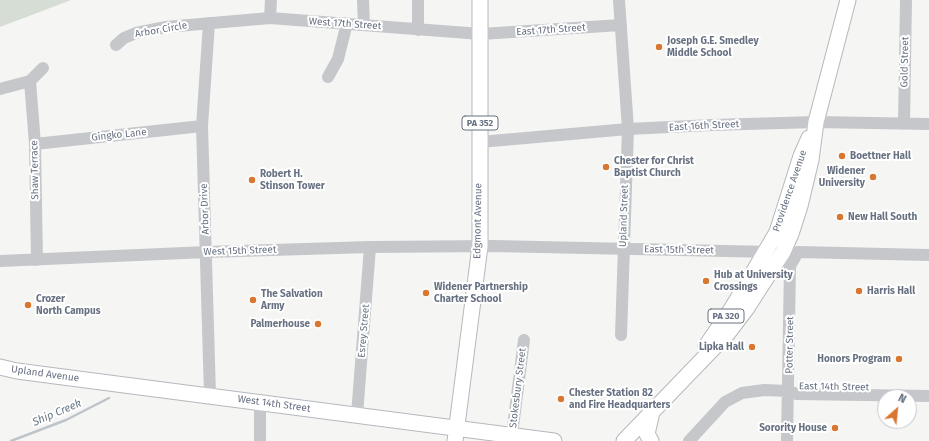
<!DOCTYPE html>
<style>
body{margin:0}
#map{position:relative;width:929px;height:441px;overflow:hidden;background:#f5f6f3;font-family:"Fira Sans",sans-serif}
canvas{display:block}
.north{position:absolute;left:877px;top:389px;width:40px;height:40px;box-sizing:border-box;background:#fff;border:1px solid #c2c6cd;border-radius:50%;rotate:27deg;font-size:11px;font-weight:700;line-height:16px;text-align:center;color:#677182}
.north::after{content:'';display:block;margin:auto;width:14px;height:18px;background:#d87731;clip-path:polygon(50% 0,100% 100%,50% 72%,0 100%)}
</style>
<div id="map">
<canvas width="929" height="441"></canvas>
<div class="north">N</div>
</div>
<script>
const context = document.querySelector('canvas').getContext('2d');
context.lineJoin = 'round';
function fillPath(path, color) {
  context.fillStyle = color;
  context.fill(path, 'evenodd');
}
function shape(rows) {
  const path = new Path2D();
  for (const r of rows) {
    path.moveTo(r[0], r[1]);
    for (let i = 2; i < r.length; i += 2) path.lineTo(r[i], r[i + 1]);
  }
  return path;
}
function strokePath(path, color, width, dash) {
  context.strokeStyle = color;
  context.lineWidth = width;
  context.lineCap = dash ? 'butt' : 'round';
  context.setLineDash(dash || []);
  context.stroke(path);
}
function write(font, color, halo, rows, align = 'center') {
  context.font = font + ' "Fira Sans",sans-serif';
  context.lineWidth = 4;
  context.setLineDash([]);
  context.textBaseline = 'middle';
  context.strokeStyle = halo;
  context.fillStyle = color;
  for (const [text, x, y, turn = 0] of rows) {
    context.save();
    context.translate(x, y);
    context.rotate((+turn || 0) * Math.PI / 180);
    context.textAlign = isNaN(turn) ? turn : align;
    if (halo) context.strokeText(text, 0, 0);
    context.fillText(text, 0, 0);
    context.restore();
  }
}
fillPath(shape([
 [0,0,71,0,0,27]
]), '#d6ddd4');
strokePath(shape([
 [11,441,66,420,109,398]
]), '#bec4ca', 2.5);
const major = shape([
 [706,346,732,308,777,232,801,156,809,138],
 [0,367,17,371,554,441],
 [455,441,480,246,480,0],
 [624,441,728,333,747,308,783,252,791,234,800,206,811,160,816,122,848,0],
 [651,441,647,434,652,412]
]);
strokePath(major, '#b5b8bc', 17);
strokePath(shape([
 [363,0,364,25],
 [418,0,418,30],
 [619,0,628,129,621,335],
 [270,18,271,0],
 [209,23,202,126,210,395],
 [116,45,124,38,136,33,166,27,270,18,481,34,621,25],
 [328,77,338,59,347,23],
 [30,81,35,144,37,260],
 [0,89,30,81,43,68],
 [904,124,906,0],
 [480,142,628,129,712,125,816,122,929,124],
 [35,144,202,126],
 [0,261,207,252,370,247,493,246,772,252],
 [357,415,370,247],
 [512,435,524,340],
 [260,441,260,403],
 [689,441,725,402,742,393,764,390,788,391,797,394,929,396],
 [787,441,790,266,798,252,929,255]
]), '#c5c7cb', 12);
strokePath(major, '#fff', 15);
for (const [x, y, r, color] of [
 [659,47,4,"#d87731"],
 [842,156,4,"#d87731"],
 [606,167,4,"#d87731"],
 [873,177,4,"#d87731"],
 [252,180,4,"#d87731"],
 [840,217,4,"#d87731"],
 [706,281,4,"#d87731"],
 [859,291,4,"#d87731"],
 [426,293,4,"#d87731"],
 [253,300,4,"#d87731"],
 [28,305,4,"#d87731"],
 [318,324,4,"#d87731"],
 [752,347,4,"#d87731"],
 [899,359,4,"#d87731"],
 [561,399,4,"#d87731"],
 [835,428,4,"#d87731"]
]) {
  const dot = new Path2D();
  dot.arc(x, y, r, 0, 2 * Math.PI);
  context.fillStyle = color;
  context.fill(dot);
  strokePath(dot, '#fff', 1.5);
}
for (const [x, y, w] of [
 [480,123,36],
 [726,316,36]
]) {
  const box = new Path2D();
  box.roundRect(x - w / 2, y - 7, w, 14, 3);
  context.fillStyle = '#fff';
  context.fill(box);
  strokePath(box, '#677182', 1);
}
write('bold 9px', '#677182', null, [
 ["PA 352",480,123],
 ["PA 320",726,316]
]);
write('10px', '#677182', '#fff', [
 ["West 17th Street",345,24,4],
 ["Arbor Circle",161,30,-10],
 ["East 17th Street",551,30,-4],
 ["Gold Street",905,62,-89],
 ["East 16th Street",704,126,-3],
 ["Gingko Lane",119,135,-6],
 ["Shaw Terrace",35,170,-91],
 ["Providence Avenue",790,191,-71],
 ["Arbor Drive",205,209,-92],
 ["Upland Street",624,216,-88],
 ["Edgmont Avenue",478,221,-89],
 ["East 15th Street",679,250,1],
 ["West 15th Street",240,251,-2],
 ["Esrey Street",364,331,-85],
 ["Potter Street",790,345,-89],
 ["Upland Avenue",45,374,8],
 ["East 14th Street",834,387,1],
 ["Stokesbury Street",518,388,-83],
 ["West 14th Street",274,404,8]
]);
write('bold 10px', '#677182', '#fff', [
 ["Joseph G.E. Smedley",667,41],
 ["Middle School",667,53],
 ["Boettner Hall",850,156],
 ["Chester for Christ",614,161],
 ["Baptist Church",614,173],
 ["Widener",865,171,"right"],
 ["University",865,183,"right"],
 ["Robert H.",260,174],
 ["Stinson Tower",260,186],
 ["New Hall South",848,217],
 ["Hub at University",714,275],
 ["Crossings",714,287],
 ["Widener Partnership",434,287],
 ["Charter School",434,299],
 ["Harris Hall",867,291],
 ["The Salvation",261,294],
 ["Army",261,306],
 ["Crozer",36,299],
 ["North Campus",36,311],
 ["Palmerhouse",310,324,"right"],
 ["Lipka Hall",744,347,"right"],
 ["Honors Program",891,359,"right"],
 ["Chester Station 82",569,393],
 ["and Fire Headquarters",569,405],
 ["Sorority House",827,428,"right"]
], 'left');
write('italic 11px', '#687885', '#fff', [
 ["Ship Creek",57,413,-23]
]);
</script>
